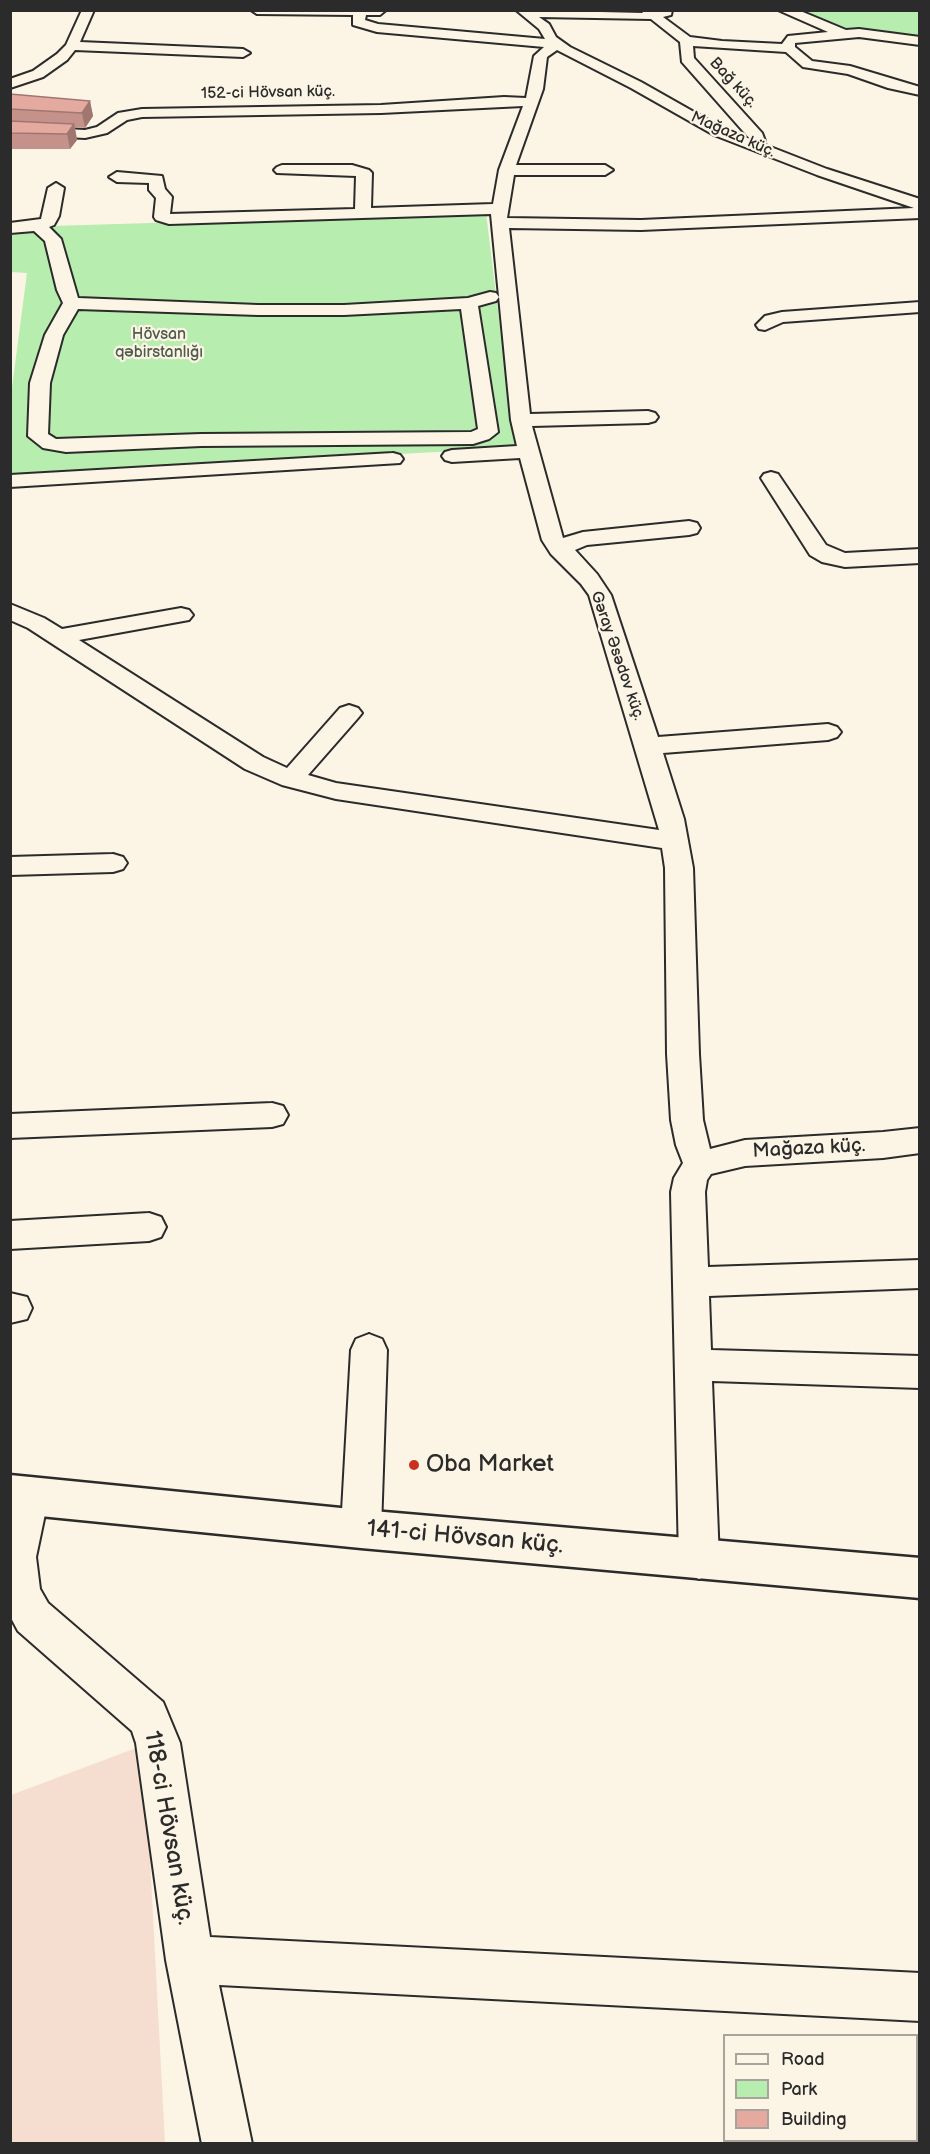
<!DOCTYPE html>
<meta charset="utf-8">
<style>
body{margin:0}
#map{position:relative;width:930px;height:2154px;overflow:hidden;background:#fcf5e5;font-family:"Balsamiq Sans",sans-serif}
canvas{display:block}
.frame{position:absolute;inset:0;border:12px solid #2b2b2b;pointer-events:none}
.legend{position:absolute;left:723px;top:2034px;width:195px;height:108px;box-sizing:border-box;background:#fcf5e5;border:2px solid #a8a49b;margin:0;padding:8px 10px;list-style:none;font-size:18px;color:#2b2b2b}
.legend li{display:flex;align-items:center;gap:12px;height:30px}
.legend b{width:30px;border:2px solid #a8a49b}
</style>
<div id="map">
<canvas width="930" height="2154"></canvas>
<div class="frame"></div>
<ul class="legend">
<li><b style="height:8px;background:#fcf5e5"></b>Road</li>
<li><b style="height:16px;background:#b7edae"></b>Park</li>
<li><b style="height:16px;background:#e4aaa0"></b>Building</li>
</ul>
</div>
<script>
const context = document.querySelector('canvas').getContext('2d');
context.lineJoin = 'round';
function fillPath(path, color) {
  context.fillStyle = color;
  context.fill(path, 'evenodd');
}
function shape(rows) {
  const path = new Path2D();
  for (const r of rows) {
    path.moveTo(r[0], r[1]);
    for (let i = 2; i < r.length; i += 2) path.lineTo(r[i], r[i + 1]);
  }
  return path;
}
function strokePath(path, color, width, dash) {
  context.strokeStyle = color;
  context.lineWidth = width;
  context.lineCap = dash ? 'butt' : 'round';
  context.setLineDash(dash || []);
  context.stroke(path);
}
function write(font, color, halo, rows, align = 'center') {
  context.font = font + ' "Balsamiq Sans",sans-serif';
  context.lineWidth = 4.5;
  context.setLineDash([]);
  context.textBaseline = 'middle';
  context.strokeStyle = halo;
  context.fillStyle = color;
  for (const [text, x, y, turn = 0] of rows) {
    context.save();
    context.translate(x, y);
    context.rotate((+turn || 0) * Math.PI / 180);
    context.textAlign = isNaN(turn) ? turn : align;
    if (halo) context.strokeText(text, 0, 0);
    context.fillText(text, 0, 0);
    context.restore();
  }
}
fillPath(shape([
 [144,1745,165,2143,11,2144,11,1795]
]), '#f5ded0');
fillPath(shape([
 [792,11,919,11,919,39,838,28],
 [486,213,515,448,11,474,11,395,27,273,11,272,11,232,36,231,51,226]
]), '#b7edae');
const minor = shape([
 [82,10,94,10,80,42,243,49,250,53,243,57,75,50,67,60,43,77,10,88,10,79,33,71,57,54,66,45,82,10],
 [251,10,386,10,380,15,366,15,365,20,378,24,545,39,539,29,516,10,643,13,641,10,672,10,671,15,663,17,690,37,722,41,782,44,788,36,828,32,778,10,798,10,846,30,859,29,920,37,920,45,859,37,795,43,795,47,812,61,850,66,920,87,920,95,888,88,848,74,803,67,786,52,693,46,694,58,762,133,765,141,763,144,827,169,920,199,920,218,641,230,509,228,530,414,648,411,655,413,658,417,655,421,648,423,532,426,563,538,583,532,689,521,697,523,700,528,697,533,689,535,587,545,575,550,597,574,611,595,658,737,828,724,837,727,841,732,837,737,828,740,663,753,684,819,693,868,699,1054,703,1120,710,1149,745,1140,883,1132,920,1128,920,1153,883,1158,745,1166,711,1174,707,1180,705,1192,708,1267,920,1260,920,1288,709,1296,711,1350,920,1356,920,1388,712,1381,719,1560,713,1573,699,1579,685,1573,679,1560,671,1192,674,1178,683,1163,676,1145,671,1120,667,1054,665,868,662,848,336,799,282,785,245,769,28,628,10,620,10,604,44,618,62,629,181,608,189,610,193,615,189,620,79,640,263,757,287,768,340,708,349,705,358,708,362,713,358,718,308,775,336,783,659,830,589,595,581,584,551,554,542,540,520,458,452,462,445,460,442,456,445,452,452,450,517,446,511,420,491,214,169,224,156,220,154,217,156,198,149,190,149,183,117,182,109,177,117,172,162,176,165,189,172,197,170,214,355,209,356,176,277,173,274,170,277,167,282,165,352,165,369,170,372,173,371,208,493,204,499,170,523,106,381,113,142,117,127,120,107,133,85,138,10,134,10,126,85,130,97,127,118,113,142,109,381,105,504,97,526,98,534,56,544,47,377,32,353,25,353,15,257,14,251,10],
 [539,17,651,19,680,42,682,62,750,139,724,129,641,82,570,47,556,37,549,24,539,17],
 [557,50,631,88,714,135,817,175,914,208,641,220,507,218,514,175,605,175,613,170,605,165,516,165,543,89,547,57,557,50],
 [56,183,64,188,59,216,54,225,49,227,61,239,78,298,258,305,344,305,468,298,490,292,496,293,499,297,496,301,478,306,498,432,489,439,473,444,201,446,66,452,43,448,28,436,30,383,45,335,63,303,57,290,45,241,34,231,10,233,10,223,41,219,48,188,56,183],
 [78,309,258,315,344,315,461,309,478,429,471,432,201,434,56,439,48,434,50,383,63,335,78,309],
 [920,302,920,312,783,322,765,330,759,329,756,325,765,316,782,312,920,302],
 [393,453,400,455,403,459,400,463,10,487,10,475,393,453],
 [771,472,778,474,826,545,845,553,920,549,920,563,845,567,822,562,810,555,761,478,764,474,771,472],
 [113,854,123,857,127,863,123,869,113,872,10,875,10,857,113,854],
 [272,1103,283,1106,288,1115,283,1124,272,1127,10,1138,10,1114,272,1103],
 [149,1213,161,1217,166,1227,161,1237,149,1241,10,1249,10,1221,149,1213],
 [10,1293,27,1297,32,1308,27,1319,10,1323,10,1293],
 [369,1334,382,1339,387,1350,381,1529,375,1542,361,1547,347,1542,341,1529,351,1350,356,1339,369,1334],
 [30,1477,44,1482,49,1495,36,1557,40,1589,48,1603,163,1702,180,1743,210,1937,920,1973,920,2021,219,1985,252,2144,202,2144,166,1960,136,1743,132,1731,18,1631,10,1616,10,1495,16,1482,30,1477]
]);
const major = shape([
 [10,1475,361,1510,920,1558,920,1598,361,1548,10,1513,10,1475]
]);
strokePath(minor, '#2b2b2b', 4);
strokePath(major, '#2b2b2b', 5);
fillPath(minor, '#fcf5e5');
fillPath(major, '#fcf5e5');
fillPath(shape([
 [10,94,90,101,93,116,85,128,75,127,77,140,70,149,10,149]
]), '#c4928a');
fillPath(shape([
 [90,101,93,116,85,128,82,113],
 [74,124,77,140,70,149,67,134]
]), '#a07770');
const building = shape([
 [10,94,90,101,82,113,10,109,10,94],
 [10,121,74,124,67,134,10,133,10,121]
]);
fillPath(building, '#e4aaa0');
strokePath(building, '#a07770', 1.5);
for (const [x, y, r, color] of [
 [414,1465,6,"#c8321e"]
]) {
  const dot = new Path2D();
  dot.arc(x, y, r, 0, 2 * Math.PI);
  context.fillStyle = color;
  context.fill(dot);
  strokePath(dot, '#fcf5e5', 2);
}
write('16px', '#2b2b2b', '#fcf5e5', [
 ["Bağ küç.",733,83,47],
 ["152-ci Hövsan küç.",268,93,-1],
 ["Mağaza küç.",733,135,24],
 ["Gəray Əsədov küç.",617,656,71]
]);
write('16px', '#4e5c4c', '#fcf5e5', [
 ["Hövsan",159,335],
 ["qəbirstanlığı",159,353]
]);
write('20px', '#2b2b2b', '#fcf5e5', [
 ["Mağaza küç.",809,1149,-3]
]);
write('24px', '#2b2b2b', '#fcf5e5', [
 ["Oba Market",426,1465]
], 'left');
write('24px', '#2b2b2b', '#fcf5e5', [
 ["141-ci Hövsan küç.",465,1538,5],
 ["118-ci Hövsan küç.",168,1828,80]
]);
</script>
